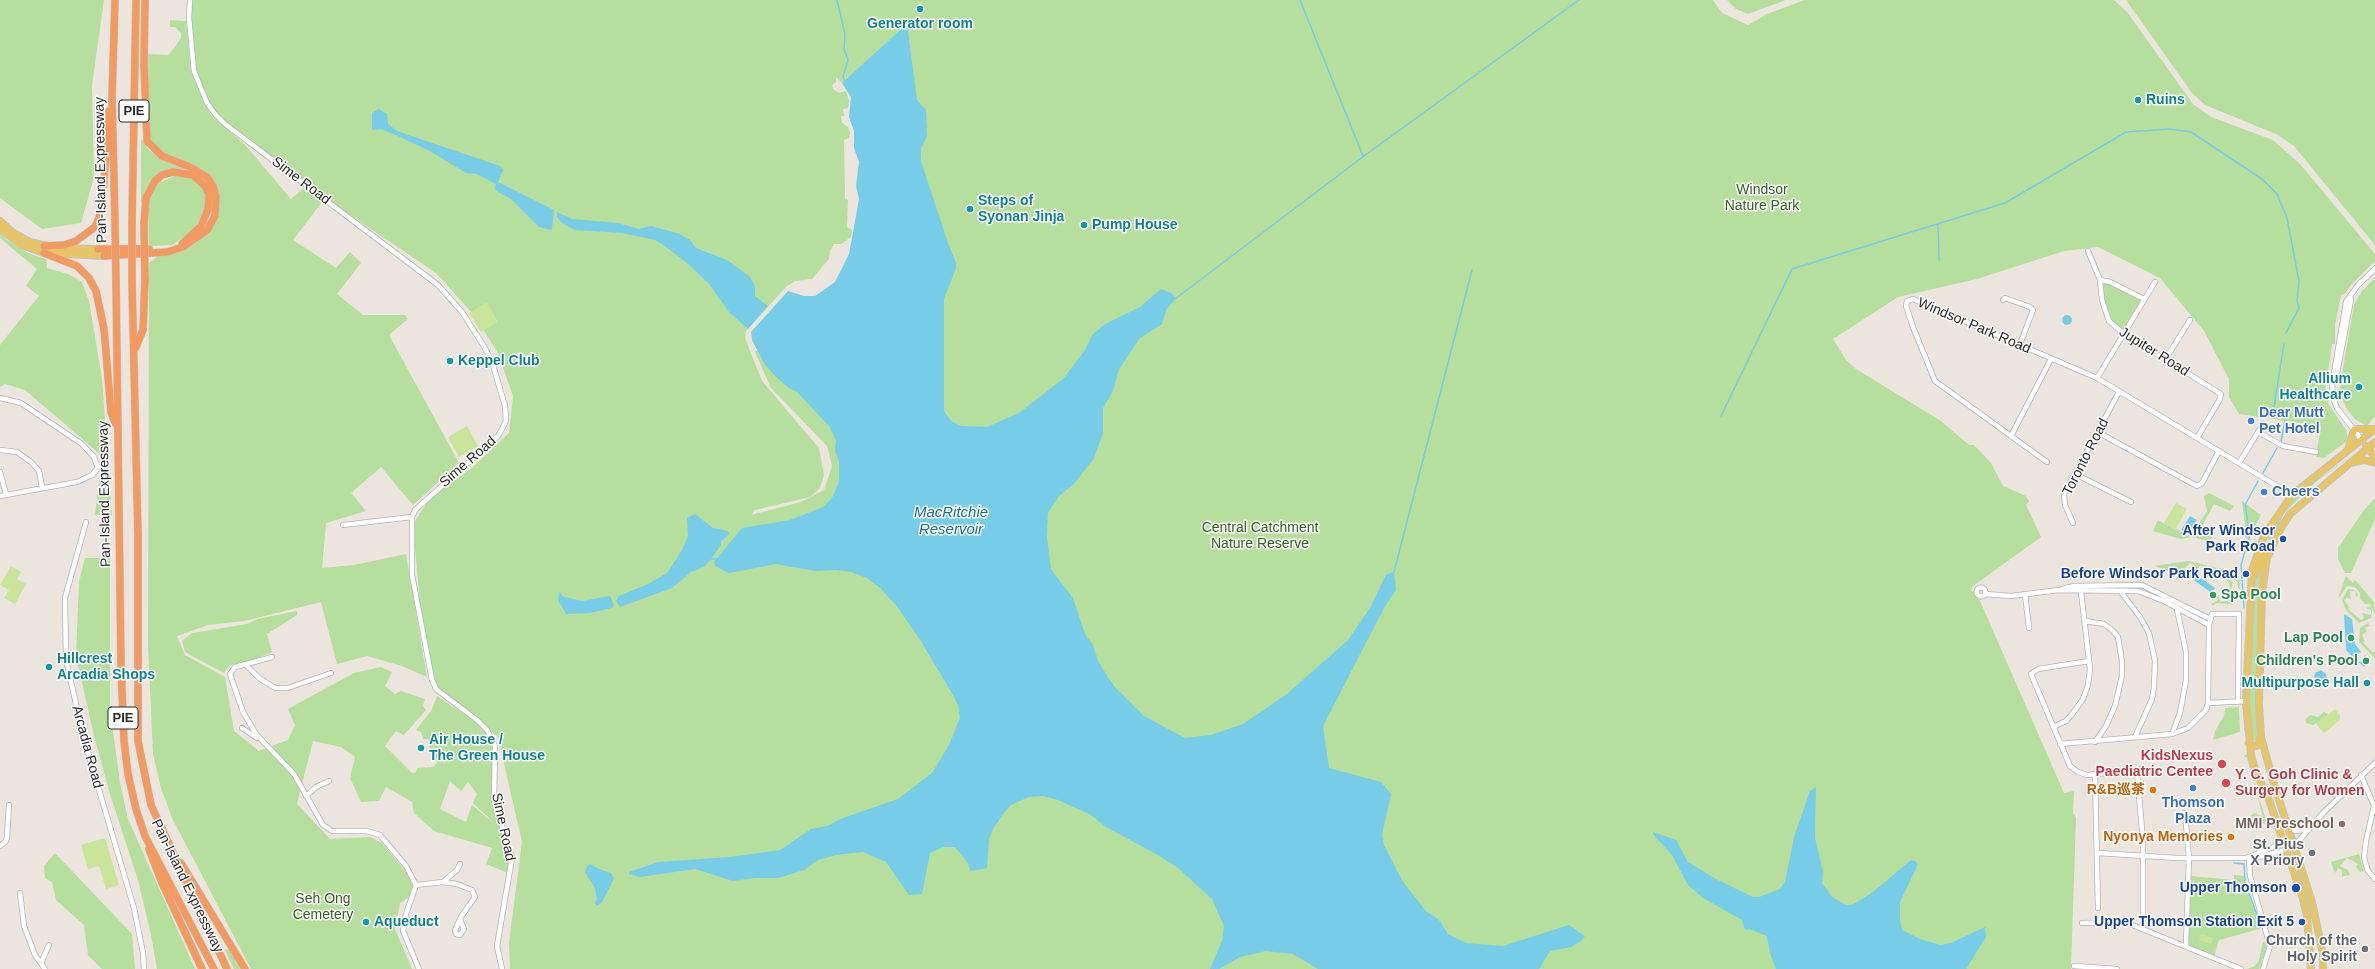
<!DOCTYPE html>
<meta charset="utf-8">
<style>
body{margin:0}
canvas{display:block;background:#ebe5dd}
</style>
<canvas width="2375" height="969"></canvas>
<script>
const context = document.querySelector('canvas').getContext('2d');
context.lineJoin = 'round';
function fillPath(path, color) {
  context.fillStyle = color;
  context.fill(path, 'evenodd');
}
function shape(rows) {
  const path = new Path2D();
  for (const r of rows) {
    if (r.length === 3) {
      path.moveTo(r[0] + r[2], r[1]);
      path.arc(r[0], r[1], r[2], 0, 2 * Math.PI);
      continue;
    }
    path.moveTo(r[0], r[1]);
    for (let i = 2; i < r.length; i += 2) path.lineTo(r[i], r[i + 1]);
  }
  return path;
}
function strokePath(path, color, width, dash) {
  context.strokeStyle = color;
  context.lineWidth = width;
  context.lineCap = dash ? 'butt' : 'round';
  context.setLineDash(dash || []);
  context.stroke(path);
}
function write(font, color, halo, rows, align = 'center') {
  context.font = font + ' Helvetica,"Noto Sans SC",sans-serif';
  context.lineWidth = 3;
  context.setLineDash([]);
  context.textBaseline = 'middle';
  context.strokeStyle = halo;
  context.fillStyle = color;
  for (const [text, x, y, turn = 0] of rows) {
    context.save();
    context.translate(x, y);
    context.rotate((+turn || 0) * Math.PI / 180);
    context.textAlign = isNaN(turn) ? turn : align;
    if (halo) context.strokeText(text, 0, 0);
    context.fillText(text, 0, 0);
    context.restore();
  }
}
fillPath(shape([
 [0,0,104,0,92,85,94,177,81,223,42,229,0,198],
 [193,0,1713,0,1722,13,1748,25,1767,14,1805,0,2114,0,2127,12,2193,104,2211,117,2273,140,2300,164,2375,254,2375,261,2350,286,2345,294,2341,295,2335,325,2335,344,2332,344,2331,352,2325,391,2329,405,2346,430,2348,438,2347,441,2324,458,2316,457,2321,426,2239,414,2229,397,2229,379,2204,331,2160,278,2098,247,2064,251,1977,279,1898,297,1833,339,1846,360,1856,369,1941,421,1969,445,1974,445,1991,463,2003,486,2026,496,2029,501,2026,505,2041,537,1973,586,1971,590,1977,594,2064,793,2074,791,2073,813,2076,818,2071,969,510,969,509,942,522,842,498,737,436,688,421,615,413,525,430,497,472,468,509,433,513,396,497,351,472,313,436,273,319,194,221,119,208,102,196,71,191,18],
 [836,77,842,83,848,77,866,194,844,276,819,303,755,352,771,388,827,446,832,466,824,490,801,502,751,515,755,510,810,497,820,488,824,475,819,448,762,381,745,338,746,331,787,286,795,281,812,279,829,259,830,251,834,244,841,244,851,237,852,230,847,227,848,200,845,199,844,140,849,138,850,133,848,127,842,123,841,116,844,116,843,109,848,108,849,101,846,91,839,93,833,89,832,85,836,82],
 [1727,0,1786,0,1748,14,1736,9],
 [2126,0,2375,0,2375,245,2294,146,2276,134,2205,105,2192,93],
 [170,20,186,21,191,72,210,114,246,146,291,199,304,188,322,202,293,240,336,268,350,252,361,263,337,294,363,315,405,315,408,319,389,335,459,463,413,505,381,467,351,493,366,511,326,523,322,568,354,565,406,554,427,677,402,666,367,656,337,664,321,602,244,621,208,625,177,636,185,655,225,677,234,731,259,751,288,740,295,725,288,709,354,673,381,667,392,672,385,686,395,694,401,691,425,699,423,706,426,710,404,735,396,731,385,746,412,773,416,772,417,768,433,767,437,763,436,756,430,754,428,739,423,739,421,732,416,730,431,711,437,696,476,722,486,732,493,747,492,800,510,858,508,873,486,864,492,848,434,831,414,813,412,802,386,787,379,801,361,802,350,778,355,757,341,747,313,741,297,804,330,839,370,837,382,843,406,872,413,887,408,898,400,903,395,929,412,969,251,969,172,818,161,788,153,754,148,646,149,263,161,254,189,245,214,217,214,197,210,186,203,176,158,155,147,145,145,54,168,55,175,47,181,38,181,33,175,27,170,27],
 [450,781,461,791,468,782,477,794,473,803,498,827,472,805,466,822,440,809],
 [141,139,150,151,158,156,187,168,152,180,141,204],
 [174,176,189,177,197,182,203,188,207,197,206,206,194,230,178,241,172,245,149,246,148,207,150,197,155,185],
 [0,232,7,240,28,253,46,259,47,268,68,274,82,282,89,301,102,378,112,515,95,515,102,456,25,390,5,384,0,387,0,345,39,296,26,286,37,269,0,238],
 [2375,278,2375,416,2368,425,2365,425,2356,420,2346,408,2340,392,2341,380,2354,305,2362,291],
 [2100,280,2144,299,2123,333,2106,316],
 [2362,448,2317,481,2298,499,2284,514,2271,541,2268,540,2267,538,2270,529,2293,497],
 [2209,493,2234,506,2230,511,2214,504,2202,526,2213,533,2211,542,2192,537,2181,539,2153,531,2158,520,2175,530,2176,529,2186,535,2192,535,2207,511,2204,496],
 [2375,498,2375,519,2351,573,2345,573,2338,559,2338,548,2364,510],
 [2242,501,2261,515,2248,539,2245,538,2246,533],
 [2259,545,2271,547,2262,593,2260,738,2251,742,2246,701,2250,590],
 [85,558,110,558,110,709,120,783,128,819,195,969,157,969,151,935,138,880,110,794,94,736,76,656,79,582],
 [2188,561,2235,572,2239,575,2240,589,2238,589,2237,578,2228,576,2228,578,2232,582,2232,591,2227,580,2213,570,2208,569,2205,571,2204,567,2199,566,2198,570,2194,568,2194,565,2190,563,2185,568,2182,576,2154,566],
 [2346,576,2353,583,2355,580,2375,603,2373,606,2375,608,2375,614,2370,604,2365,604,2360,598,2360,593,2355,587,2347,586,2338,599],
 [2348,589,2354,590,2358,594,2356,598,2355,591,2350,591,2351,600,2347,597,2344,600,2350,608,2348,609,2361,620,2364,618,2362,613,2371,615,2371,610,2366,608,2370,606,2372,610,2371,618,2359,623,2346,610,2342,600],
 [2219,595,2220,602,2225,601,2226,598,2228,602,2233,600,2232,603,2230,604,2217,603,2212,606,2211,602,2212,604,2218,600,2217,596],
 [297,611,297,615,267,634,272,652,246,663,233,664,227,668,224,673,185,652,182,641,192,633,247,624,258,619],
 [2368,623,2370,626,2365,627,2367,631,2362,635,2365,641,2363,642,2372,652,2375,652,2375,658,2359,642,2360,628],
 [2239,707,2240,732,2213,740,2215,731,2224,716,2225,708],
 [2324,712,2329,715,2313,725,2306,723,2306,719,2310,715,2318,717],
 [2247,754,2260,804,2259,798,2267,823,2256,825,2255,820,2251,820,2251,815,2255,813,2263,817,2247,758,2244,756],
 [55,853,132,934,135,969,102,969,88,955,84,925,56,900,52,882,45,878,44,866],
 [2359,854,2364,871,2360,872,2356,867,2358,864,2347,858,2340,866,2348,870,2350,875,2339,877,2342,876,2342,870,2338,868,2335,873,2331,862],
 [2234,875,2244,876,2245,885,2261,927,2259,929,2219,940,2214,957,2186,946,2190,876,2234,880],
 [2263,942,2266,942,2266,950,2259,969,2247,969,2255,966,2259,960],
 [229,949,240,969,234,969,225,950]
]), '#b6de9d');
fillPath(shape([
 [487,302,498,322,481,332,469,313],
 [467,426,478,446,459,457,448,437],
 [2176,503,2187,509,2175,530,2164,523],
 [11,566,21,572,17,579,26,584,15,604,4,598,9,590,0,585],
 [2335,709,2340,716,2340,720,2324,733,2316,724],
 [105,838,119,885,106,889,99,866,88,869,81,845],
 [2201,934,2213,938,2211,944,2199,940]
]), '#c8e59a');
fillPath(shape([
 [907,24,917,100,926,110,927,136,921,149,921,161,948,243,956,263,956,268,944,299,944,411,951,421,961,426,987,427,1019,413,1063,379,1085,350,1093,334,1105,324,1140,307,1161,289,1171,293,1176,298,1166,310,1162,324,1140,338,1119,369,1113,391,1103,408,1103,433,1094,458,1074,484,1059,496,1048,513,1047,537,1051,569,1073,598,1085,634,1093,645,1099,663,1114,686,1144,716,1185,738,1211,735,1243,724,1287,694,1348,640,1370,608,1386,575,1394,572,1396,590,1385,606,1323,726,1329,768,1381,782,1391,794,1382,835,1384,845,1403,882,1426,911,1439,920,1448,934,1466,943,1503,946,1569,925,1585,936,1581,941,1571,947,1550,951,1539,969,1318,969,1293,954,1266,951,1240,957,1219,969,1210,969,1222,941,1224,926,1212,899,1178,868,1158,855,1106,827,1091,815,1058,800,1043,796,1029,797,1011,805,1004,813,993,829,989,839,987,868,970,871,968,863,955,847,943,847,930,853,922,894,909,895,886,862,863,852,836,855,818,860,804,870,778,878,755,878,733,881,695,869,640,877,629,874,629,872,658,862,730,857,780,850,811,829,827,826,843,818,898,799,932,773,949,745,960,718,958,705,953,695,919,638,895,604,880,588,867,578,851,572,836,570,815,571,776,564,729,573,715,566,714,562,742,528,790,520,823,507,832,498,839,482,839,462,835,450,836,440,829,426,797,392,789,388,775,376,764,363,752,340,751,332,788,291,804,296,815,296,835,282,849,254,859,199,856,186,859,162,854,148,854,131,849,117,851,97,842,83],
 [379,109,387,114,388,124,397,131,500,166,503,170,498,182,554,210,552,228,551,230,539,227,511,199,498,192,495,189,496,184,477,174,466,173,430,151,383,129,372,130,372,113],
 [557,212,572,219,618,223,639,229,651,226,680,234,690,240,696,248,727,260,750,277,755,286,755,296,768,306,748,329,729,312,709,284,686,262,662,244,655,240,622,233,575,230,562,223,557,217],
 [2067,320,5],
 [695,514,713,528,728,531,729,534,721,542,721,545,711,559,704,567,691,572,672,588,620,607,616,601,619,596,648,584,667,573,682,550,688,536,687,518],
 [2190,516,2197,520,2188,534,2181,530],
 [2184,572,2201,578,2215,588,2212,592,2216,596,2212,600,2209,591,2184,573],
 [559,592,564,597,582,601,610,596,614,605,612,608,590,613,566,614,558,600],
 [2344,614,2352,619,2355,644,2361,652,2355,656,2356,660,2346,650],
 [2365,655,2371,661,2364,667,2357,661,2361,662],
 [2321,670,2326,674,2327,678,2320,684,2314,677,2315,673],
 [1816,787,1815,838,1823,872,1822,883,1832,897,1846,905,1854,904,1873,892,1911,860,1915,861,1918,864,1900,902,1900,921,1902,930,1920,939,1940,945,1951,943,1985,927,1986,937,1966,969,1776,969,1770,953,1767,936,1749,929,1745,930,1742,920,1703,898,1688,885,1672,855,1653,834,1653,832,1676,840,1688,862,1714,878,1753,897,1759,897,1780,889,1785,882,1794,837,1810,791],
 [590,864,599,869,611,873,614,879,602,902,597,906,595,903,597,899,595,888,585,872,587,866]
]), '#77cde7');
strokePath(shape([
 [837,0,845,34,844,49,848,60,843,77,845,81],
 [1300,0,1363,156],
 [381,128,392,133],
 [1938,224,1939,260],
 [1175,299,1364,156,1579,0],
 [1721,416,1792,269,2005,203,2126,132,2170,129,2191,132,2262,179,2277,194,2287,218,2299,281,2297,301,2299,308,2286,333],
 [2284,418,2273,413,2284,344],
 [2281,442,2285,420],
 [2263,473,2277,448],
 [708,559,717,559],
 [1394,572,1472,270],
 [2244,608,2241,565,2250,535,2245,505,2258,481],
 [2243,704,2246,735],
 [2234,863,2244,864,2245,882,2261,926]
]), '#77cde7', 1.5);
const minor = shape([
 [190,0,189,18,194,71,207,103,215,114,225,124,438,285,462,312,485,348,493,365,505,406,506,421,502,429,498,436,415,510,412,517,412,575,432,680,436,689,477,720,487,730,495,746,494,801,512,858,497,946,502,969],
 [2088,251,2100,280,2102,300,2109,321,2123,333,2221,394,2220,399,2197,438],
 [2100,280,2110,282,2144,299],
 [2003,300,2005,298,2030,307,2033,310,2020,344],
 [2165,360,2190,320],
 [2337,373,2351,300,2350,296],
 [2097,378,2155,282],
 [0,398,21,403,82,444,94,457,98,468,92,475,77,482,0,496],
 [2258,432,2283,446,2316,452],
 [2099,433,2197,486,2202,483,2219,451],
 [2011,436,2051,359],
 [2362,440,2337,408,2333,398,2332,385,2346,302,2358,285,2375,269],
 [0,450,17,452,31,462,39,471,42,487],
 [2047,462,1935,381,1913,327,1906,306,1907,301,1913,299,2097,378,2292,495],
 [2239,463,2263,424],
 [0,472,6,494],
 [2075,474,2131,502],
 [86,522,65,598,66,660,84,739,134,908,143,953,144,969],
 [2073,523,2065,505,2064,494,2119,392],
 [343,525,412,517],
 [1981,592,4.5],
 [2062,589,2074,586,2142,585,2210,619],
 [2121,592,2140,617,2149,633,2155,661,2154,687,2152,699,2135,737],
 [1985,594,2011,596,2059,590,2138,591,2164,601,2209,625],
 [2025,594,2029,628],
 [2085,621,2104,624,2113,631,2118,637,2122,661,2122,676,2115,706,2106,726,2095,742],
 [272,657,235,667,230,674,243,712,256,734,294,774,323,825,332,831,367,831,380,835,406,866,416,885,406,914,403,931,419,969],
 [2089,661,2038,669,2031,674,2070,766,2078,772,2087,775,2144,769],
 [246,665,259,678,275,688,288,688,331,673],
 [2208,703,2246,701],
 [2053,727,2066,721,2073,713,2083,699,2088,685,2090,669,2081,592],
 [242,728,257,738],
 [2172,734,2180,713,2186,680,2186,652,2177,609],
 [2060,744,2172,734,2188,728,2206,710,2208,703,2209,625,2212,614,2239,614,2238,702],
 [2137,771,2143,842,2143,914],
 [2095,775,2098,908],
 [2361,775,2374,806,2366,841,2364,858,2368,871,2375,879],
 [306,796,316,787,329,781],
 [2185,813,2189,858,2186,945],
 [2287,828,2296,831,2308,829],
 [0,846,6,841,7,837,9,805],
 [2296,849,2297,843,2324,812,2375,763],
 [2098,853,2177,858,2255,858,2285,850],
 [2249,857,2250,876,2270,946,2263,969],
 [2249,857,2283,843],
 [443,882,457,870,460,864],
 [416,885,443,882,457,884,472,890,475,897,461,917,455,930,456,934,460,935,464,929,460,920],
 [20,893,24,926,35,955,45,969],
 [2082,923,2125,922,2241,969],
 [41,963,49,945],
 [2074,966,2117,969]
]);
const major = shape([
 [0,221,12,232,30,242,56,248,98,249,101,252],
 [0,228,21,245,44,253,104,256],
 [2357,429,2373,429],
 [2366,446,2375,457],
 [2348,450,2354,430],
 [2350,463,2364,460,2375,463],
 [2252,578,2258,570,2265,549,2271,547],
 [2249,743,2252,746,2257,746,2261,737],
 [2311,969,2307,916,2303,899,2267,794,2256,773,2251,755,2246,701,2252,570,2264,536,2292,495,2375,429],
 [2323,969,2323,954,2312,902,2273,781,2261,737,2259,703,2262,593,2267,558,2281,528,2290,514,2375,442]
]);
const highway = shape([
 [115,0,112,98,115,222],
 [132,223,136,0],
 [144,224,146,198,155,181,162,175,173,172,193,175,205,186,209,194,208,209,201,226,182,244],
 [44,246,64,245,76,241,95,227,99,218,102,208,109,111],
 [98,249,149,249],
 [44,253,77,266,89,278,96,291,104,329,111,412,115,423],
 [104,256,167,252,183,247,207,230,215,216,216,196,213,186,207,177,190,167,162,156,147,141,144,63,145,0],
 [116,282,121,665,124,741,128,774,136,809,145,836,214,969],
 [132,282,138,536,138,741,151,805,227,969],
 [136,347,143,330,145,279],
 [149,849,162,883,202,969],
 [181,863,245,969]
]);
strokePath(minor, '#b1b4bd', 6);
strokePath(major, '#c3c3c3', 8);
strokePath(highway, '#c3c3c3', 8);
strokePath(minor, '#fff', 4.5);
strokePath(major, '#e7c466', 6);
strokePath(highway, '#f39a60', 7);
const highwayBridge = shape([
 [115,222,116,282],
 [132,223,132,282],
 [144,224,145,279]
]);
strokePath(highwayBridge, '#c3c3c3', 8, []);
strokePath(highwayBridge, '#f39a60', 7);
for (const [x, y, r, color] of [
 [920,9,4,"#0f9aa8"],
 [2138,100,4,"#0f9aa8"],
 [970,209,4,"#0f9aa8"],
 [1084,225,4,"#0f9aa8"],
 [450,361,4,"#0f9aa8"],
 [2359,387,4,"#0f9aa8"],
 [2251,421,4,"#3f7fe0"],
 [2264,492,4,"#3f7fe0"],
 [2283,539,4,"#1a4fb4"],
 [2246,574,4,"#1a4fb4"],
 [2213,595,4,"#2e9e5b"],
 [2351,638,4,"#2e9e5b"],
 [2366,661,4,"#2e9e5b"],
 [49,667,4,"#0f9aa8"],
 [2367,683,4,"#0f9aa8"],
 [421,748,4,"#0f9aa8"],
 [2222,764,5,"#e0444e"],
 [2226,783,5,"#e0444e"],
 [2193,788,4,"#3f7fe0"],
 [2153,790,4,"#e8710a"],
 [2342,824,4,"#8d6e63"],
 [2231,837,4,"#e8710a"],
 [2312,853,4,"#6b7280"],
 [2296,888,5,"#1a4fb4"],
 [366,922,4,"#0f9aa8"],
 [2302,922,4,"#1a4fb4"],
 [2365,949,4,"#6b7280"]
]) {
  const dot = new Path2D();
  dot.arc(x, y, r, 0, 2 * Math.PI);
  context.fillStyle = color;
  context.fill(dot);
  strokePath(dot, '#fff', 1.5);
}
for (const [x, y, w] of [
 [134,111,30],
 [123,718,30]
]) {
  const box = new Path2D();
  box.roundRect(x - w / 2, y - 11, w, 22, 3);
  context.fillStyle = '#fff';
  context.fill(box);
  strokePath(box, '#2a2a2a', 1);
}
write('bold 13px', '#2a2a2a', null, [
 ["PIE",134,111],
 ["PIE",123,718]
]);
write('bold 14px', '#0d838f', '#fff', [
 ["Generator room",920,24,"center"],
 ["Ruins",2146,100],
 ["Steps of",978,201],
 ["Syonan Jinja",978,217],
 ["Pump House",1092,225],
 ["Keppel Club",458,361],
 ["Allium",2351,379,"right"],
 ["Healthcare",2351,395,"right"],
 ["Hillcrest",57,659],
 ["Arcadia Shops",57,675],
 ["Multipurpose Hall",2359,683,"right"],
 ["Air House /",429,740],
 ["The Green House",429,756],
 ["Aqueduct",374,922]
], 'left');
write('14px', '#2a2a2a', '#fff', [
 ["Pan-Island Expressway",101,170,-91],
 ["Sime Road",301,181,37],
 ["Windsor Park Road",1974,326,23],
 ["Jupiter Road",2154,352,32],
 ["Toronto Road",2086,457,-63],
 ["Sime Road",468,462,-41],
 ["Pan-Island Expressway",105,494,-91],
 ["Arcadia Road",87,747,75],
 ["Sime Road",503,827,78],
 ["Pan-Island Expressway",187,886,64]
]);
write('14px', '#30631f', '#fff', [
 ["Windsor",1762,190],
 ["Nature Park",1762,206],
 ["Central Catchment",1260,528],
 ["Nature Reserve",1260,544],
 ["Seh Ong",323,899],
 ["Cemetery",323,915]
]);
write('bold 14px', '#366cbe', '#fff', [
 ["Dear Mutt",2259,413],
 ["Pet Hotel",2259,429],
 ["Cheers",2272,492],
 ["Thomson",2193,803,"center"],
 ["Plaza",2193,819,"center"]
], 'left');
write('bold 14px', '#164399', '#fff', [
 ["After Windsor",2275,531],
 ["Park Road",2275,547],
 ["Before Windsor Park Road",2238,574],
 ["Upper Thomson",2287,888],
 ["Upper Thomson Station Exit 5",2294,922]
], 'right');
write('bold 14px', '#27864d', '#fff', [
 ["Spa Pool",2221,595,"left"],
 ["Lap Pool",2343,638],
 ["Children's Pool",2358,661]
], 'right');
write('bold 14px', '#be3a42', '#fff', [
 ["KidsNexus",2213,756],
 ["Paediatric Centee",2213,772],
 ["Y. C. Goh Clinic &",2235,775,"left"],
 ["Surgery for Women",2235,791,"left"]
], 'right');
write('bold 14px', '#c56008', '#fff', [
 ["R&B巡茶",2145,790],
 ["Nyonya Memories",2223,837]
], 'right');
write('bold 14px', '#785e54', '#fff', [
 ["MMI Preschool",2334,824]
], 'right');
write('bold 14px', '#5b616d', '#fff', [
 ["St. Pius",2304,845],
 ["X Priory",2304,861],
 ["Church of the",2357,941],
 ["Holy Spirit",2357,957]
], 'right');
write('italic 15px', '#166c93', '#fff', [
 ["MacRitchie",951,513],
 ["Reservoir",951,530]
]);
</script>
